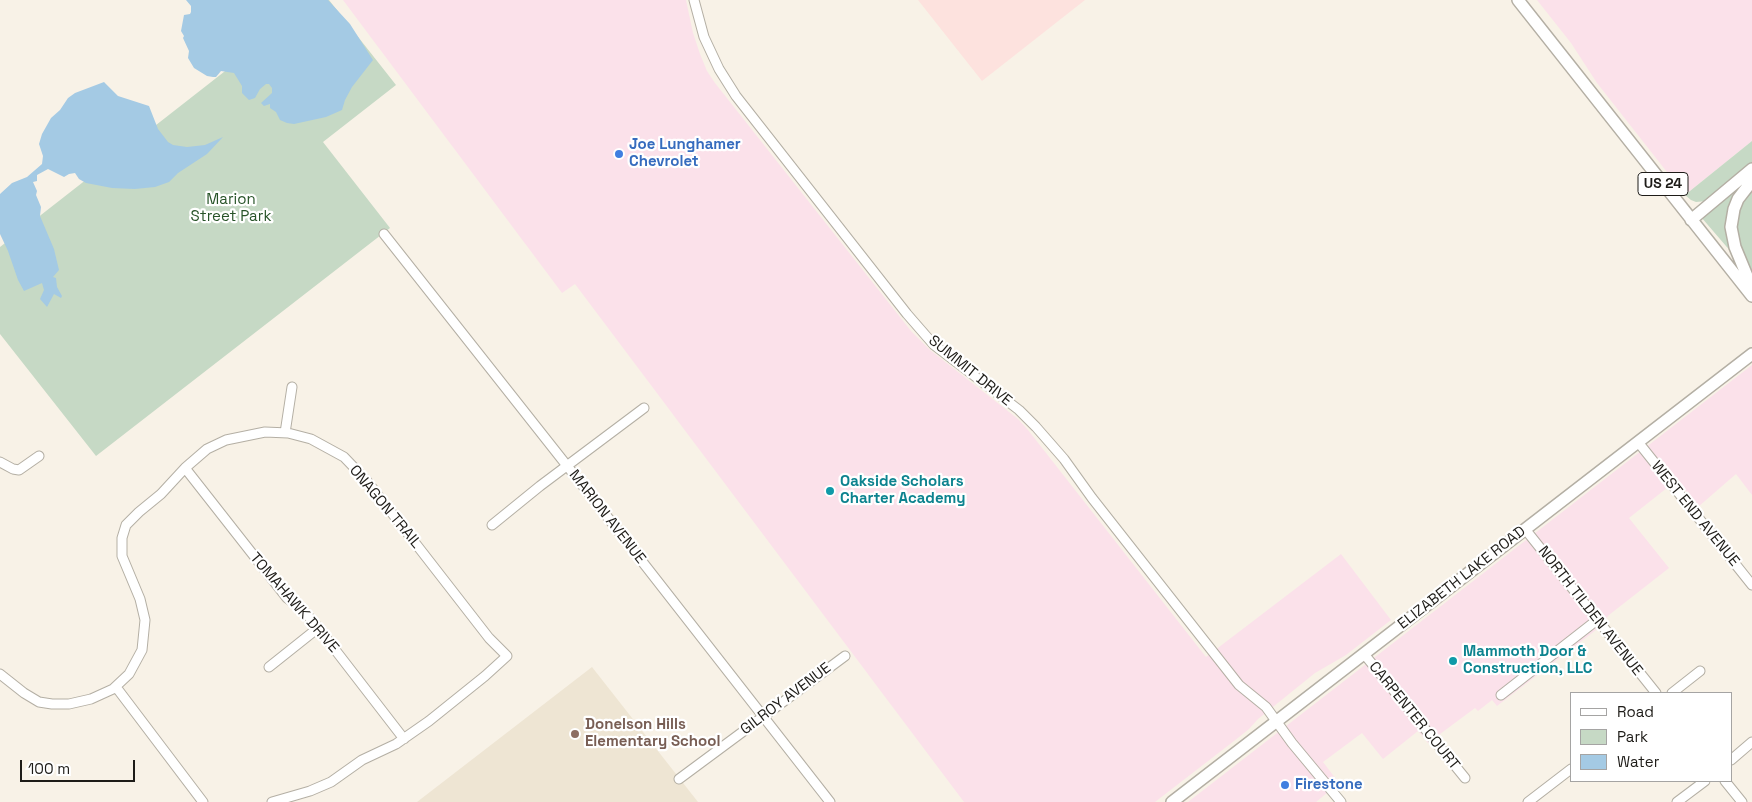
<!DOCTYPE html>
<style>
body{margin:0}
#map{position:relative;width:1752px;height:802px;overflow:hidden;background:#f8f2e7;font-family:"Space Grotesk",sans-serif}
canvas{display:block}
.legend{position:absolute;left:1570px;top:692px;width:162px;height:90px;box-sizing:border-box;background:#fff;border:1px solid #a5a4a3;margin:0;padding:6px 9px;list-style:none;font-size:15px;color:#1e1c18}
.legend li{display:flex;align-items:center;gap:10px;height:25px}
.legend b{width:25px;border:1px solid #a5a4a3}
.scale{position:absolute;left:20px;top:760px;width:115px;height:22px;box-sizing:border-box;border:2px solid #1e1c18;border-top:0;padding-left:6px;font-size:15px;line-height:18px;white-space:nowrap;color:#1e1c18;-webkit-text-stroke:4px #fff;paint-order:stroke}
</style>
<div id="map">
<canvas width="1752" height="802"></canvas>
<ul class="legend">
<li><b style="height:6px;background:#fff"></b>Road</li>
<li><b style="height:14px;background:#c6d9c5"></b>Park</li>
<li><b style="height:14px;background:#a4cae4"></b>Water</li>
</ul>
<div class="scale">100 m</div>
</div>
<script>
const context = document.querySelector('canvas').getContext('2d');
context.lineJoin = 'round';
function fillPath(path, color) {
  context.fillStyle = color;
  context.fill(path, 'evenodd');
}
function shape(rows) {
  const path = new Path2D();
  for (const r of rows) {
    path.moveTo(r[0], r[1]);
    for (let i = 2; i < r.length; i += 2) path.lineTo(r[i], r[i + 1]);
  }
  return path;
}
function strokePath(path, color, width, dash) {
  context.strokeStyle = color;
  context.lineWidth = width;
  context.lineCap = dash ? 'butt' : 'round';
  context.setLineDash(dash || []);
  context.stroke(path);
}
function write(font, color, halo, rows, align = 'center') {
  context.font = font + ' "Space Grotesk",sans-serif';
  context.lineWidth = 4.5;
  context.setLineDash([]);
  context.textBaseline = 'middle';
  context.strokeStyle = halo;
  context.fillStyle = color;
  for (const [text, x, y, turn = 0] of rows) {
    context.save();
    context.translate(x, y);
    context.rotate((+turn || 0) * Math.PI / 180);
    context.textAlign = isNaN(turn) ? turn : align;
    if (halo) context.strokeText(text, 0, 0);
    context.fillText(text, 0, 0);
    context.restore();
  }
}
fillPath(shape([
 [343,0,686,0,693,33,700,54,707,71,715,83,911,331,930,350,1018,419,1028,430,1206,657,1341,554,1391,620,1346,655,1315,673,1258,719,1249,729,1234,741,1155,802,964,802,575,284,562,293],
 [1537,0,1752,0,1752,141,1685,195,1597,83,1571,43],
 [1752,365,1752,495,1736,474,1698,507,1677,480,1629,518,1669,568,1609,615,1596,630,1497,706,1492,700,1478,711,1475,708,1428,743,1418,731,1383,759,1362,733,1323,762,1339,783,1316,802,1188,802]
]), '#fbe1ea');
fillPath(shape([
 [918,0,1085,0,982,81]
]), '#fde2de');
fillPath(shape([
 [592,667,698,802,417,802]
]), '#eee5d3');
fillPath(shape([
 [316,0,329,0,396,85,323,142,390,228,96,456,0,334,0,247],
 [1752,141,1752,166,1707,201,1696,202,1691,200,1685,195],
 [1752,174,1740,188,1732,253,1701,217],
 [1752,186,1752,272,1739,253,1735,221,1746,192]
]), '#c6d9c5');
fillPath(shape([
 [186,0,328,0,350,24,373,60,352,87,345,100,342,110,326,117,294,124,287,123,280,120,276,112,270,108,270,104,264,106,261,103,272,93,272,88,269,84,266,84,260,89,255,98,249,100,242,93,242,86,234,73,221,71,216,77,213,77,207,76,194,68,188,58,189,51,183,38,184,36,181,31,184,15,190,14,191,12,191,6],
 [104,82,118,96,149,106,158,129,168,142,173,145,187,147,205,145,223,137,207,154,178,173,169,182,155,187,135,189,112,188,86,183,79,179,75,173,69,174,64,177,48,169,37,175,37,181,33,182,37,191,36,195,41,207,40,216,54,249,59,270,53,277,56,278,57,287,62,296,61,298,54,294,47,307,40,299,44,290,42,283,24,291,18,280,8,251,0,234,0,194,12,183,27,177,42,164,43,156,39,144,42,134,51,118,60,110,68,98,75,93]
]), '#a4cae4');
const minor = shape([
 [694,0,704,37,719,69,736,96,907,314,934,345,1019,410,1036,427,1064,459,1092,498,1239,685,1266,707,1292,743,1341,802],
 [384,234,598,505,830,802],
 [285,433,292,387],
 [1638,442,1752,585],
 [0,462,13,469,19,470,39,456],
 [185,468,287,598,301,608,316,625,404,739],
 [492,525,540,486,644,408],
 [1525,529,1656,693],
 [1364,654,1465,778],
 [269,667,318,628],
 [0,674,24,693,39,702,52,704,69,704,91,699,113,689,129,674,142,650,145,620,140,599,122,556,122,538,126,525,139,512,161,494,185,468,207,449,226,440,265,432,288,433,311,439,344,457,367,481,489,638,507,656,485,676,429,721,396,744,362,760,331,782,310,791,272,802],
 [116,687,203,802],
 [1672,693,1700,671],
 [1501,695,1597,620],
 [1731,760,1752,742],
 [679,779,845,656],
 [1725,781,1742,802],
 [1528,802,1571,769],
 [1677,802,1705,781]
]);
const major = shape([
 [1518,0,1752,296],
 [1752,181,1738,199,1734,209,1731,227,1735,247,1752,288],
 [1691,220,1752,169],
 [1172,802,1752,354]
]);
strokePath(minor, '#b4afa4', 11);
strokePath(major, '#b4afa4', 14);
strokePath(minor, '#fff', 9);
strokePath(major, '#fff', 11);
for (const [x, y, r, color] of [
 [619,154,5,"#3f7fe0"],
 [830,491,5,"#0f9aa8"],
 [1453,661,5,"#0f9aa8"],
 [575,734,5,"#8d6e63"],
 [1285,785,5,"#3f7fe0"]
]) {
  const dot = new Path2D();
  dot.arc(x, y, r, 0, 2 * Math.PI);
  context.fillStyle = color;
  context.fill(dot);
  strokePath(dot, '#fff', 2);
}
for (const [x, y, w] of [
 [1663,184,50]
]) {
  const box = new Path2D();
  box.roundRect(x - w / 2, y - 11.5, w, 23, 4);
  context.fillStyle = '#fff';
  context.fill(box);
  strokePath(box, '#1e1c18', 1);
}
write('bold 14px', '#1e1c18', null, [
 ["US 24",1663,184]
]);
write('bold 15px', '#366cbe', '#fff', [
 ["Joe Lunghamer",629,145],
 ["Chevrolet",629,162],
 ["Firestone",1295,785]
], 'left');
write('15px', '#275328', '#fff', [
 ["Marion",231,200],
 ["Street Park",231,217]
]);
write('15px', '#1e1c18', '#fff', [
 ["SUMMIT DRIVE",970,371,39],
 ["ONAGON TRAIL",385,507,50],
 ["WEST END AVENUE",1695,514,51],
 ["MARION AVENUE",607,517,52],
 ["ELIZABETH LAKE ROAD",1462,578,-38],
 ["TOMAHAWK DRIVE",294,603,49],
 ["NORTH TILDEN AVENUE",1590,611,52],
 ["GILROY AVENUE",786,699,-37],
 ["CARPENTER COURT",1414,716,51]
]);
write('bold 15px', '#0d838f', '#fff', [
 ["Oakside Scholars",840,482],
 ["Charter Academy",840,499],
 ["Mammoth Door &",1463,652],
 ["Construction, LLC",1463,669]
], 'left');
write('bold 15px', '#785e54', '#fff', [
 ["Donelson Hills",585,725],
 ["Elementary School",585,742]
], 'left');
</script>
